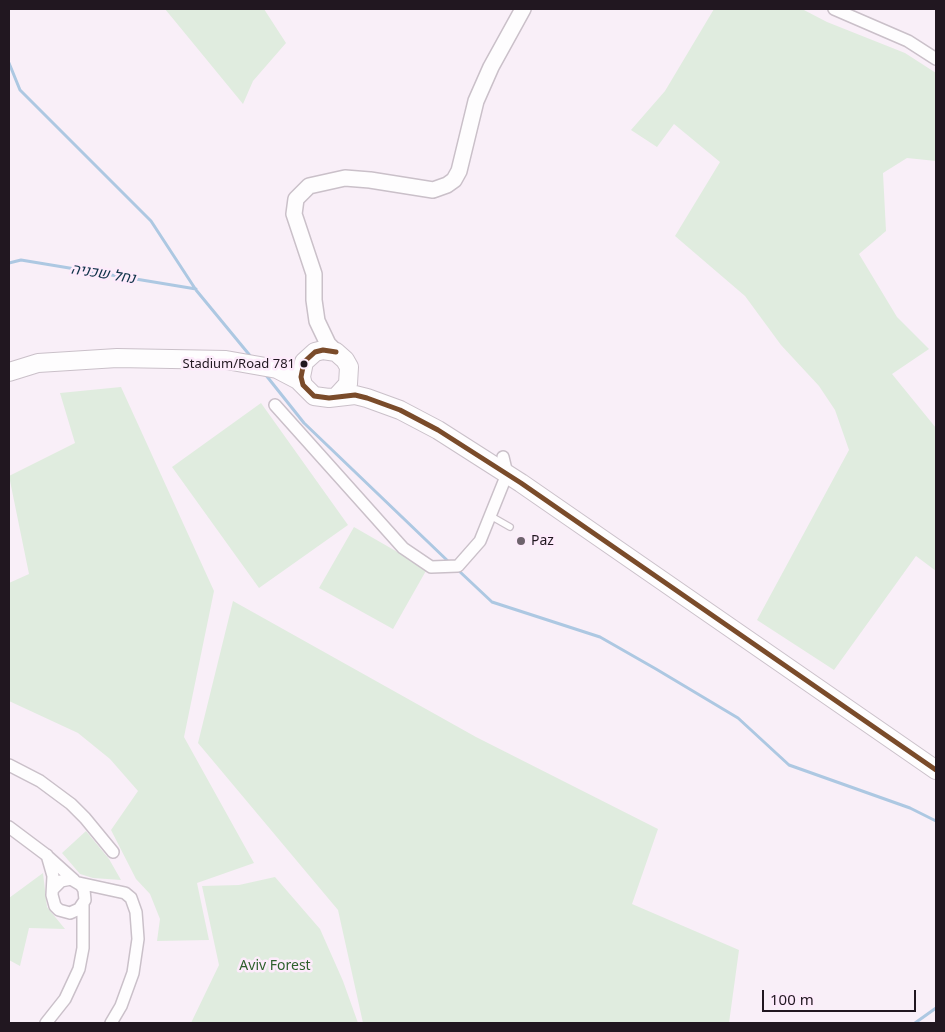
<!DOCTYPE html>
<meta charset="utf-8">
<style>
body{margin:0}
#map{position:relative;width:945px;height:1032px;overflow:hidden;background:#f9eff8;font-family:"Noto Sans",sans-serif}
canvas{display:block}
.frame{position:absolute;inset:0;border:10px solid #211720;pointer-events:none}
.scale{position:absolute;left:762px;top:990px;width:154px;height:22px;box-sizing:border-box;border:2px solid #211720;border-top:0;padding-left:6px;font-size:15px;line-height:18px;white-space:nowrap;color:#211720;-webkit-text-stroke:4px #fdebfb;paint-order:stroke}
</style>
<div id="map">
<canvas width="945" height="1032"></canvas>
<div class="frame"></div>
<div class="scale">100 m</div>
</div>
<script>
const context = document.querySelector('canvas').getContext('2d');
context.lineJoin = 'round';
function fillPath(path, color) {
  context.fillStyle = color;
  context.fill(path, 'evenodd');
}
function shape(rows) {
  const path = new Path2D();
  for (const r of rows) {
    path.moveTo(r[0], r[1]);
    for (let i = 2; i < r.length; i += 2) path.lineTo(r[i], r[i + 1]);
  }
  return path;
}
function strokePath(path, color, width, dash) {
  context.strokeStyle = color;
  context.lineWidth = width;
  context.lineCap = dash ? 'butt' : 'round';
  context.setLineDash(dash || []);
  context.stroke(path);
}
function write(font, color, halo, rows, align = 'center') {
  context.font = font + ' "Noto Sans",Heebo,sans-serif';
  context.lineWidth = 5;
  context.setLineDash([]);
  context.textBaseline = 'middle';
  context.strokeStyle = halo;
  context.fillStyle = color;
  for (const [text, x, y, turn = 0] of rows) {
    context.save();
    context.translate(x, y);
    context.rotate((+turn || 0) * Math.PI / 180);
    context.textAlign = isNaN(turn) ? turn : align;
    if (halo) context.strokeText(text, 0, 0);
    context.fillText(text, 0, 0);
    context.restore();
  }
}
fillPath(shape([
 [165,9,264,9,286,43,253,81,243,104],
 [714,9,802,9,827,22,905,53,936,73,936,161,907,158,883,173,886,231,859,254,897,317,929,349,892,374,936,428,936,571,916,556,834,670,757,620,849,450,835,410,819,386,781,345,745,296,675,236,720,162,674,124,657,147,631,130,665,91],
 [121,387,214,591,184,737,254,863,197,883,209,940,157,941,160,919,150,894,136,879,111,830,138,791,110,759,78,733,9,701,9,583,29,574,9,476,75,443,60,393],
 [261,403,348,525,259,588,172,467],
 [354,527,427,569,393,629,319,588],
 [233,601,476,737,658,829,632,904,739,950,729,1023,363,1023,338,910,198,743],
 [86,831,109,859,121,880,93,878,80,874,62,853],
 [43,873,47,907,65,929,29,928,20,966,9,960,9,898],
 [275,877,320,929,343,981,358,1023,191,1023,219,965,202,886,239,885]
]), '#e0ecdf');
strokePath(shape([
 [9,63,20,90,151,221,196,290,252,358],
 [9,263,21,260,196,289],
 [265,374,304,423,451,564],
 [458,570,492,602,600,637,656,669,738,718,789,765,910,808,936,821],
 [915,1023,936,1008]
]), '#adc8e2', 3);
const lane = shape([
 [489,515,510,527]
]);
const street = shape([
 [834,9,908,41,936,59],
 [275,405,403,548,431,567,458,566,480,541,507,474,503,457],
 [9,765,40,781,71,804,85,818,113,852],
 [9,827,45,854,74,880],
 [47,855,53,876,52,895,55,906,59,910,70,913,79,909,85,900,84,890,81,885,71,879,61,881,53,889],
 [79,883,125,893,131,898,136,912,138,939,133,973,121,1006,111,1023],
 [46,1023,65,999,79,969,83,948,83,905]
]);
const secondary = shape([
 [336,352,328,344,317,321,314,300,314,274,294,214,296,199,309,186,345,178,370,180,433,190,447,185,454,180,459,171,476,101,491,67,523,9]
]);
const primary = shape([
 [9,372,38,363,117,358,226,360,277,369,298,380,305,387],
 [337,396,348,384,349,367,345,360,336,352,323,350,315,352,304,362,301,377,303,385,314,396,329,398,355,395,367,398,400,410,438,430,521,483,936,770]
]);
strokePath(lane, '#cac0c9', 8);
strokePath(street, '#cac0c9', 14);
strokePath(secondary, '#cac0c9', 18);
strokePath(primary, '#cac0c9', 20);
strokePath(lane, '#fefdfe', 5.5);
strokePath(street, '#fefdfe', 11);
strokePath(secondary, '#fefdfe', 15);
strokePath(primary, '#fefdfe', 18);
strokePath(shape([
 [336,352,323,350,315,352,304,362,301,377,303,385,314,396,329,398,355,395,367,398,400,410,438,430,521,483,936,770]
]), '#7a4b2a', 5);
for (const [x, y, r, color] of [
 [304,364,4.5,"#211720"],
 [521,541,5,"#6d636c"]
]) {
  const dot = new Path2D();
  dot.arc(x, y, r, 0, 2 * Math.PI);
  context.fillStyle = color;
  context.fill(dot);
  strokePath(dot, '#fdebfb', 2);
}
write('13px', '#211720', '#fdebfb', [
 ["Stadium/Road 781",295,364]
], 'right');
write('14px', '#211720', '#fdebfb', [
 ["Paz",531,541]
], 'left');
write('14px', '#2e5f2c', '#fdebfb', [
 ["Aviv Forest",275,966]
]);
write('italic 15px', '#0e3148', '#fdebfb', [
 ["נחל שכניה",103,274,9]
]);
</script>
